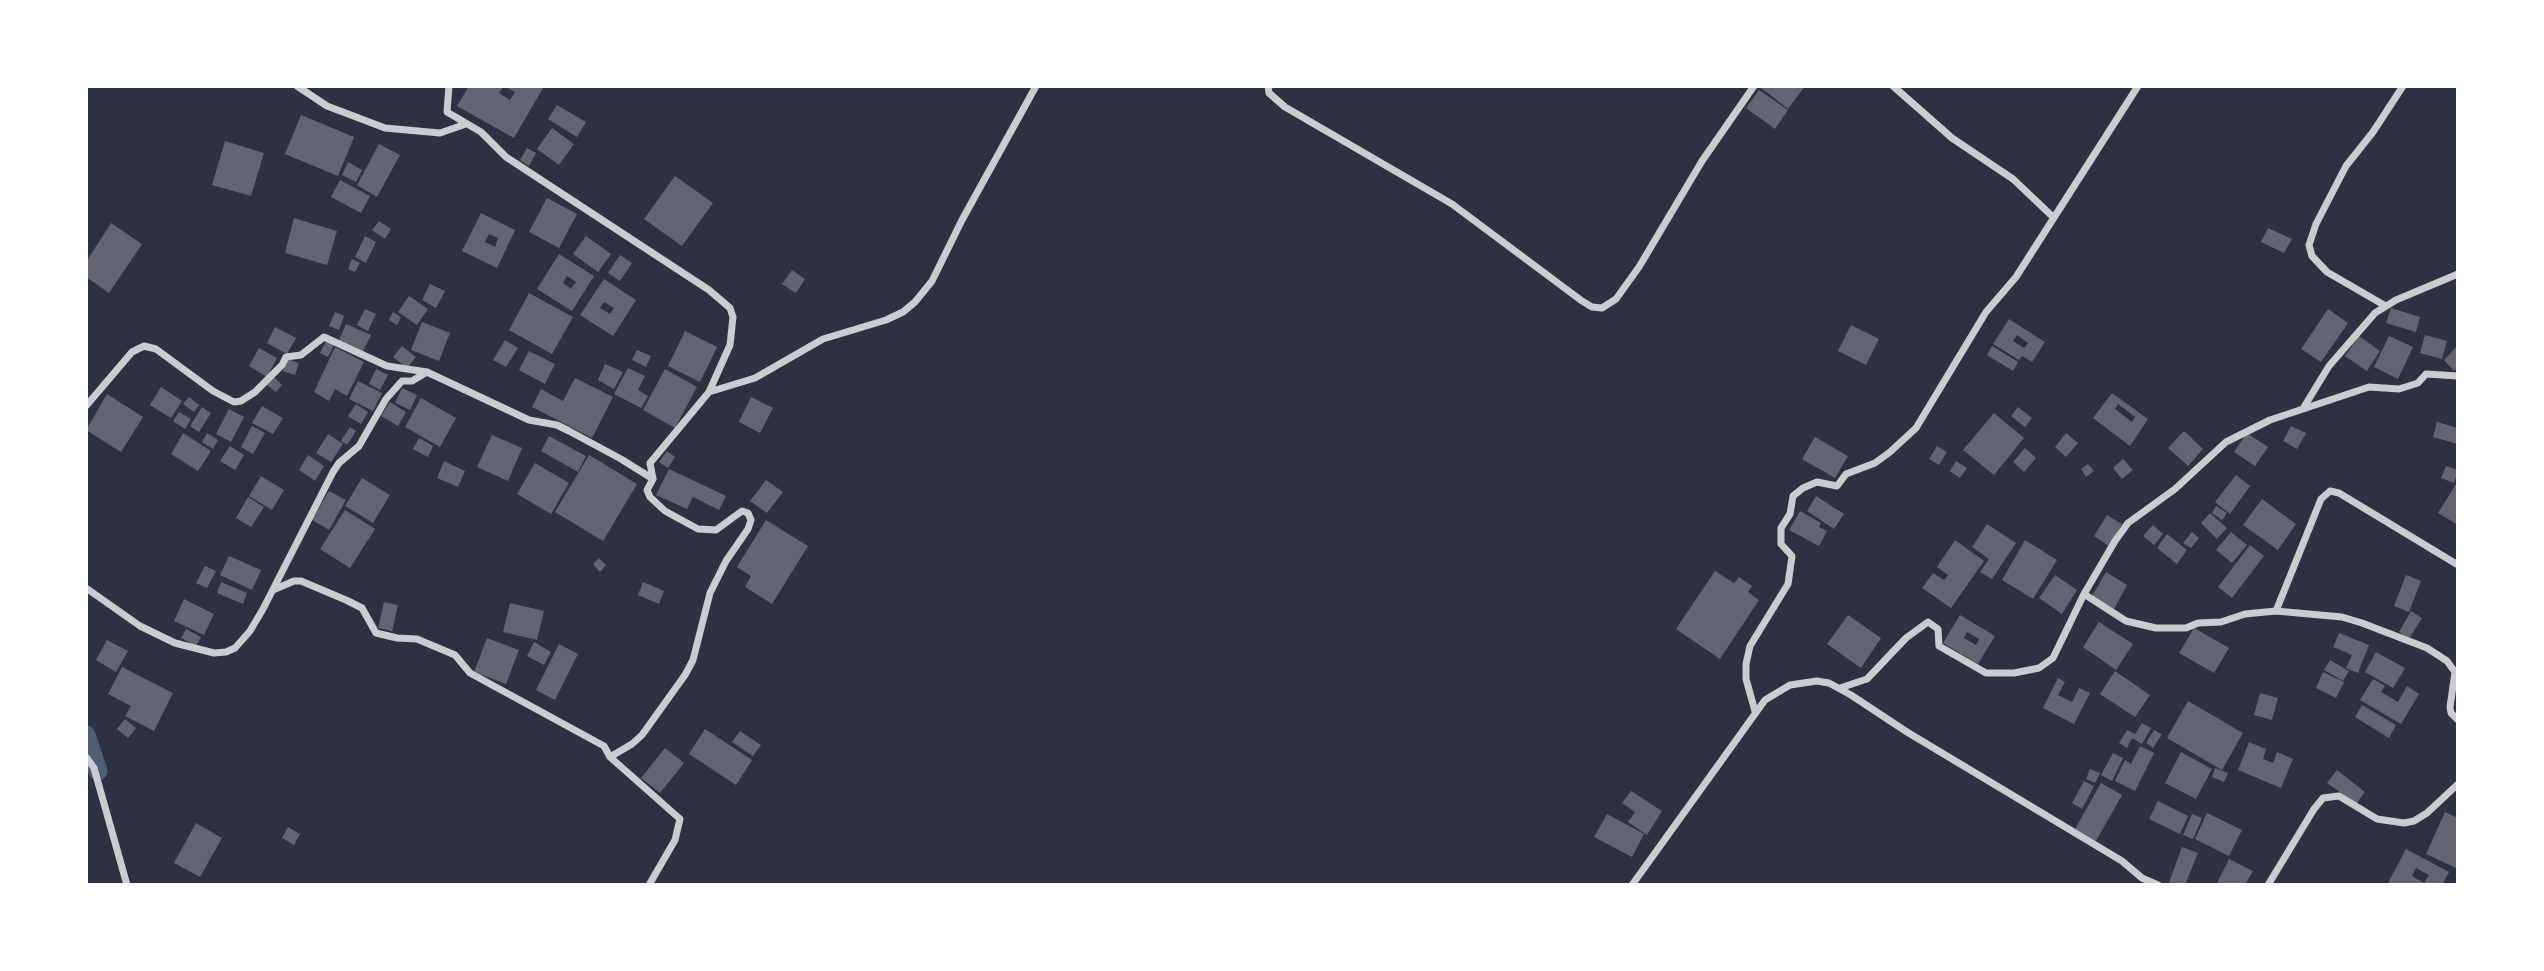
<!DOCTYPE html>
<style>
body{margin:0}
#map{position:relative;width:2544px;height:971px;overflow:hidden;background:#2d3142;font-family:"Asap Condensed",sans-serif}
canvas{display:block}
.frame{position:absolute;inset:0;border:88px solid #fff;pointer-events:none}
</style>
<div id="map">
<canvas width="2544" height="971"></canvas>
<div class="frame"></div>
</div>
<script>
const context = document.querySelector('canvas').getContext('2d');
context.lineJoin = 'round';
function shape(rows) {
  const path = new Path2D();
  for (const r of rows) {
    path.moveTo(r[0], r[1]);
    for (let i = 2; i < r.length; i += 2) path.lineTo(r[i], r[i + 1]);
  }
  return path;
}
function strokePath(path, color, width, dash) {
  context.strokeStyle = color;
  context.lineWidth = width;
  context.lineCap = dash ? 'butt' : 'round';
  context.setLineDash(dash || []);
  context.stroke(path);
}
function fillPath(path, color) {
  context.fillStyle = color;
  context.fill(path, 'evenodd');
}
strokePath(shape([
 [86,735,98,771]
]), '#4f5d75', 19);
fillPath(shape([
 [469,86,504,86,499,93,510,100,515,92,504,86,543,88,514,138,457,106],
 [1761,86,1805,86,1788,109,1760,87],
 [1759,90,1788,110,1775,129,1746,108],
 [557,105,586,122,577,137,548,119],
 [301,115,354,137,338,176,285,154],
 [552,128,574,144,559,165,537,149],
 [225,141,264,153,251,196,212,185],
 [379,144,400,155,377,197,357,185],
 [527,148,536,153,529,166,520,160],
 [348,162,362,170,356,182,342,175],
 [675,176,713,203,682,246,644,219],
 [340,180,370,196,361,213,331,197],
 [547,198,577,214,559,248,529,232],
 [481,213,515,230,497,268,462,251],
 [489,234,498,238,495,247,485,242],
 [294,218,337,231,327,265,285,253],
 [379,221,391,229,385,239,372,230],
 [111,223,142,244,109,293,86,277,86,262],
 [2268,228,2292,239,2284,253,2261,242],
 [365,236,376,242,366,263,355,257],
 [586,236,611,254,598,272,573,254],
 [559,254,594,276,572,311,537,289],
 [567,276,576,282,571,289,563,283],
 [620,255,632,263,620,281,608,273],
 [352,259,360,263,355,272,348,269],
 [792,270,805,279,796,293,782,284],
 [604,279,636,300,613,336,580,315],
 [604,302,614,308,610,314,600,308],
 [430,284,445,291,436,308,422,300],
 [529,293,573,317,552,354,509,330],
 [409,296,428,309,417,325,398,312],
 [2391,308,2420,317,2416,332,2386,323],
 [365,309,376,314,368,331,357,325],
 [2328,309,2348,323,2321,362,2301,349],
 [335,312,344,316,339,330,329,326],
 [393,312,401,317,397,325,389,320],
 [2009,319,2045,342,2032,362,2022,356,2019,360,1993,344],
 [2017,335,2028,343,2024,348,2013,341],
 [422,322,450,333,439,361,411,350],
 [346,324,371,335,362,353,338,342],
 [1851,325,1879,339,1866,365,1838,351],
 [275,327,296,338,287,354,267,343],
 [685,331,717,347,700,382,668,366],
 [2425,335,2447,341,2442,359,2420,353],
 [2359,336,2380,351,2367,371,2345,356],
 [2389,336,2413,347,2398,379,2374,367],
 [505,340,518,348,506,367,493,360],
 [326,341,334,345,328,357,320,353],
 [2458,345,2458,367,2454,371,2444,360],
 [402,346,416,357,407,368,393,357],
 [1992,346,2018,362,2013,371,1987,355],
 [335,347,364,362,347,396,335,389,329,401,314,392],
 [259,348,277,358,267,377,249,366],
 [637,350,651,356,646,367,632,360],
 [529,351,555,364,545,384,519,370],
 [287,359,299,363,295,375,283,371],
 [605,364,623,372,614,389,598,380],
 [628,368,645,376,638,390,648,396,641,408,614,394],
 [376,369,388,375,380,390,369,384],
 [665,369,697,387,675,428,643,410],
 [274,377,282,385,276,392,267,385],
 [575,378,613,397,592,438,532,407,541,389,563,401],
 [358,381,382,393,373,411,349,399],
 [161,387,182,401,171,418,150,405],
 [402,388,417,395,410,410,395,403],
 [2112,393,2148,419,2130,446,2093,418],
 [2118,404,2135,417,2132,422,2115,409],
 [107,394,143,417,121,452,86,430],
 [189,397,199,405,194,412,183,404],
 [751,397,773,408,760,433,739,422],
 [421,398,456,418,440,447,405,427],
 [390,402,406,412,398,426,381,416],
 [356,404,368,412,361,424,348,416],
 [262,406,283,418,273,434,252,423],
 [202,407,211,413,199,432,190,426],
 [2018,407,2032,418,2025,427,2011,416],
 [229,409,244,417,231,442,216,434],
 [179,412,191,419,185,429,173,421],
 [1994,413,2024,438,1994,475,1963,450],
 [2437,422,2458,428,2458,444,2433,437],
 [252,426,265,433,253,454,241,447],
 [2291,426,2306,433,2297,449,2283,441],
 [350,427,356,431,347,445,341,441],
 [2184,431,2203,449,2188,466,2168,448],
 [183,433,211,451,198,471,171,454],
 [207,433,218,440,213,449,202,442],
 [2066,433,2078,443,2066,457,2055,447],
 [2247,433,2268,447,2255,466,2234,452],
 [328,434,343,444,331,462,316,453],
 [492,435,522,448,508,481,477,467],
 [549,436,586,456,578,472,541,451],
 [1815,437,1848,456,1835,478,1802,459],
 [419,438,433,446,428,457,413,449],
 [230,446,244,455,235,470,220,461],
 [1937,446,1947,452,1939,465,1929,459],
 [2025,448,2036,458,2024,472,2013,462],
 [667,451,675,457,668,468,659,462],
 [308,455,324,466,315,481,299,470],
 [589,455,637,484,603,541,555,512],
 [2123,459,2133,470,2122,479,2113,468],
 [444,461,465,471,458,487,437,478],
 [1956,461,1967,468,1960,478,1950,471],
 [535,463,569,483,551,514,517,494],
 [2088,464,2094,471,2086,477,2081,469],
 [2446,466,2458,470,2454,483,2441,478],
 [669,469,726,496,719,510,693,497,687,509,656,495],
 [2236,475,2250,486,2230,514,2215,502],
 [261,476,284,490,272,510,249,496],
 [362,478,390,495,373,523,345,506],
 [766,480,783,492,767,513,750,501],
 [2456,484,2458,486,2458,525,2438,513],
 [329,491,346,500,329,530,312,520],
 [1816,496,1844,514,1834,529,1807,511],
 [248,497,264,507,251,527,236,518],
 [2262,499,2296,524,2278,550,2243,525],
 [2216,506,2227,513,2222,520,2212,513],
 [345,510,375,529,350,568,320,549],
 [1800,511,1821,523,1819,527,1827,531,1819,546,1789,530],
 [2210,513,2227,528,2217,539,2201,523],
 [2107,515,2122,524,2109,546,2094,536],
 [766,520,808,546,772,604,745,587,751,576,737,567],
 [1987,524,2016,543,1992,579,1980,572,1989,559,1972,547],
 [2153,525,2163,534,2154,545,2143,536],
 [2192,532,2199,538,2191,548,2183,543],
 [2231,532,2247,545,2232,563,2216,550],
 [2167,534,2187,550,2177,564,2157,548],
 [1955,540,1984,561,1951,608,1922,588,1933,573,1944,580,1948,575,1937,567],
 [2025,540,2057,560,2033,599,2002,580],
 [2250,545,2264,556,2232,598,2218,587],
 [229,556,261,570,252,590,220,575],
 [599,558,606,565,600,572,593,564],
 [205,566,216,571,207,588,196,583],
 [1715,571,1734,583,1739,577,1752,586,1748,592,1759,600,1720,659,1676,629],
 [2106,572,2127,585,2114,609,2092,596],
 [2055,575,2077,590,2062,614,2039,598],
 [2406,575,2421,581,2409,612,2394,606],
 [221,582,247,593,243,604,217,593],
 [643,582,664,591,659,604,638,595],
 [184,599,214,614,204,635,174,621],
 [384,602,398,605,392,631,378,628],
 [510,603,544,611,537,640,503,632],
 [2411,611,2422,618,2409,639,2399,632],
 [1848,615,1881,638,1861,668,1827,644],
 [1960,615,1995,636,1978,664,1943,643],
 [1967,632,1979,639,1976,645,1964,638],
 [2099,622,2133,644,2116,670,2083,647],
 [2194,628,2229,648,2214,673,2179,653],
 [186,629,201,637,196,646,181,638],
 [2339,633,2369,645,2358,673,2346,668,2352,655,2333,647],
 [487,638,519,650,506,684,474,672],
 [107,640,128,651,116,672,96,660],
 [534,642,551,652,544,665,527,656],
 [559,644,578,654,555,700,536,690],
 [2376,652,2405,668,2393,688,2365,672],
 [2330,660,2349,671,2343,681,2324,670],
 [122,667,173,693,154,731,125,716,131,706,108,694],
 [2115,671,2150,695,2135,717,2100,694],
 [2323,672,2344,682,2336,698,2316,688],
 [2058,678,2065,682,2058,695,2072,702,2079,688,2090,693,2074,724,2043,708],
 [2373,679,2385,686,2381,692,2398,702,2407,686,2419,694,2401,724,2360,700],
 [2260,693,2278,698,2272,720,2254,715],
 [2188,701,2243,733,2222,770,2167,738],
 [2362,705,2396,725,2389,738,2355,717],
 [125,719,136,728,128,738,117,729],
 [2142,723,2151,728,2142,744,2132,738,2127,748,2119,743,2127,730,2135,734],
 [705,729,752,760,736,785,689,754],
 [2154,730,2162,734,2153,748,2146,743],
 [740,731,761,745,753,756,732,742],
 [2249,742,2266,749,2263,759,2273,763,2277,752,2293,759,2281,788,2238,770],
 [2140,746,2154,753,2135,791,2115,781,2125,760,2131,764],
 [665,748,684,763,660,793,641,778],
 [2181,752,2212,769,2196,799,2165,783],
 [2113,753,2123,758,2112,781,2101,775],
 [2215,768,2228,773,2224,782,2212,777],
 [2090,769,2100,773,2095,783,2086,779],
 [2337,770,2365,792,2356,804,2327,783],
 [2084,781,2094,786,2082,809,2072,803],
 [2101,783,2122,795,2096,841,2075,829],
 [1631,791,1662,811,1647,835,1628,822,1635,812,1622,803],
 [2158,801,2188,816,2180,834,2149,819],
 [2445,812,2458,818,2458,869,2426,854],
 [2207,813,2242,830,2229,856,2195,839],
 [1607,814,1644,834,1632,857,1594,837],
 [2192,814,2202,818,2193,839,2183,835],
 [196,823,222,838,200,877,174,863],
 [288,827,300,834,294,845,282,838],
 [2182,847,2198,853,2185,885,2168,885],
 [2406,849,2449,872,2442,885,2387,885],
 [2416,868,2429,875,2424,883,2412,876],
 [2229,859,2253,871,2245,885,2216,885]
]), '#626471');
strokePath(shape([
 [297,86,327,106,385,128,440,133,466,124],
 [1268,86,1269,93,1285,107,1452,204,1582,301,1592,307,1602,308,1616,299,1639,267,1702,161,1754,86],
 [1893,86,1952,138,2013,179,2053,217],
 [2384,305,2327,272,2312,256,2309,245,2316,224,2346,166,2373,132,2403,86],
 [709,392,755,378,823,339,886,320,903,312,915,302,932,281,962,220,1036,86],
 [86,406,132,352,144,346,156,349,213,391,234,402,241,401,255,392,282,365,286,357,301,355,324,337,387,366,427,372,529,420,557,425,569,431,621,459,653,479],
 [2304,407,2329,366,2375,313,2396,300,2458,274],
 [86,588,140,626,175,643,214,653,226,652,235,648,250,631,263,609,333,472,339,463,359,446,386,399,402,381,412,381,427,372],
 [273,590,294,581,301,581,346,600,362,608,376,633,397,638,417,639,455,655,470,673,604,746,610,757,632,744,642,735,685,675,693,660,710,593,726,561,748,529,751,520,748,513,742,511,716,530,698,529,665,511,650,497,647,490,653,479,650,463,709,392,730,345,733,317,730,308,709,290,506,157,481,132,447,112,449,86],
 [2084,594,2126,621,2156,628,2186,628,2198,623,2221,622,2245,614,2276,611,2342,617,2362,623,2427,648,2447,661,2455,672,2450,707,2451,713,2458,720],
 [2276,611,2321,499,2330,491,2339,493,2458,565],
 [1840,688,1867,679,1906,638,1928,622,1938,629,1939,646,1986,673,2014,673,2039,668,2053,658,2084,594,2115,541,2128,523,2175,489,2226,442,2270,420,2369,387,2399,389,2418,383,2426,374,2458,376],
 [1755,711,1746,679,1746,664,1750,646,1788,584,1792,556,1781,544,1781,528,1790,514,1793,496,1803,488,1817,482,1837,486,1846,474,1875,463,1890,452,1916,428,1986,312,2016,277,2138,86],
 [86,757,94,768,127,885],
 [610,757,680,819,675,840,649,885],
 [1632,885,1765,700,1790,685,1817,681,1829,683,1851,695,1907,732,2122,861,2142,878,2158,885],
 [2268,885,2314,809,2323,798,2339,796,2377,819,2404,823,2414,821,2427,813,2458,784]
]), '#caccd0', 7);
</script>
